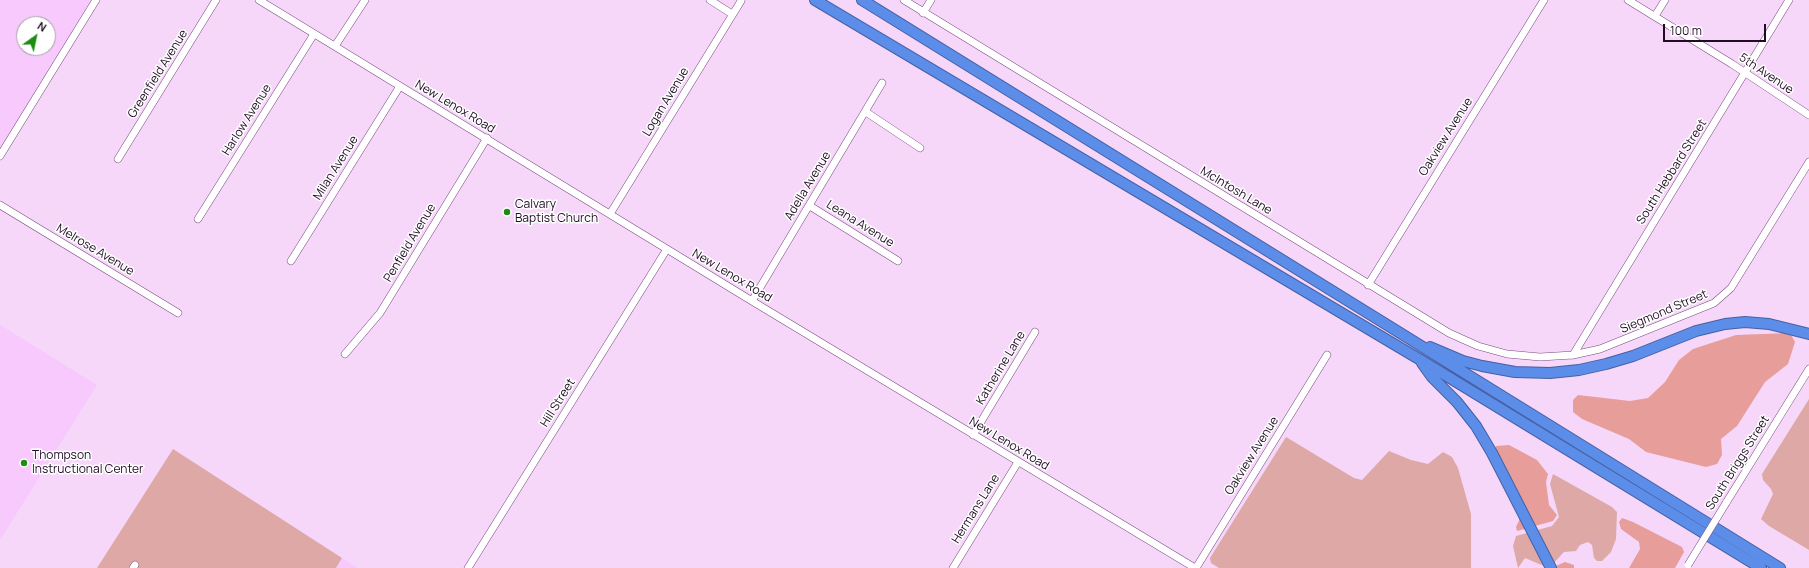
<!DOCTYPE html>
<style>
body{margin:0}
#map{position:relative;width:1809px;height:568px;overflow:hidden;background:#f6d7fa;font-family:Manrope,sans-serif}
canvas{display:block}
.north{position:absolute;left:16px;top:16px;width:40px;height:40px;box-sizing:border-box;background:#fff;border:1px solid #a59ea7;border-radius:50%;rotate:33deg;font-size:11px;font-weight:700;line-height:16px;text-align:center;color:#1f0d22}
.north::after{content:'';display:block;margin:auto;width:14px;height:18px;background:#1c8d11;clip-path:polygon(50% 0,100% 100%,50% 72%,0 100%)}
.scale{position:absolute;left:1663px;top:24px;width:103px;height:18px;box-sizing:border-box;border:2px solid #1f0d22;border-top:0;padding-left:5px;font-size:12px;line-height:14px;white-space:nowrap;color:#1f0d22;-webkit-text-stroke:3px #fff;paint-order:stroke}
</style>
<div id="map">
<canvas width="1809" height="568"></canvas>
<div class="north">N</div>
<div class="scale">100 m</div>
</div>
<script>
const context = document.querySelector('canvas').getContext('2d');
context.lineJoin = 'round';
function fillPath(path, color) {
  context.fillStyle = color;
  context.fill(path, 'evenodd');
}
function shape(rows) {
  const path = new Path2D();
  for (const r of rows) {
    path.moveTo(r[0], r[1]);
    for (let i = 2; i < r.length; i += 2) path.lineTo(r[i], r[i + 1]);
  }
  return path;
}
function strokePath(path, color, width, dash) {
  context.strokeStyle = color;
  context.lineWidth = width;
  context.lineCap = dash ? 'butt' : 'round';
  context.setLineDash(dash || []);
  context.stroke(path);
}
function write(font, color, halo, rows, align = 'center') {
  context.font = font + ' Manrope,sans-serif';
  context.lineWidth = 3;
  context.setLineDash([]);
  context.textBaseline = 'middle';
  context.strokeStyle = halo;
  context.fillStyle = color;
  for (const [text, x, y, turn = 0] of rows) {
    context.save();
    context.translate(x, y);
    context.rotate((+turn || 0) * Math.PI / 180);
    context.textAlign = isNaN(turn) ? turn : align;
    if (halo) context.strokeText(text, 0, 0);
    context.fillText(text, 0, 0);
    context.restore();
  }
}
fillPath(shape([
 [0,0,91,0,0,151],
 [24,24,48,24,48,48,24,48],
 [0,325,97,385,0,540],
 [342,558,358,568,336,568]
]), '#f7c9fd');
fillPath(shape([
 [1809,399,1809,550,1769,526,1761,519,1773,494,1771,489,1763,480,1762,474],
 [1286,437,1354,478,1362,480,1389,451,1411,460,1428,464,1443,452,1452,457,1458,468,1471,514,1471,568,1219,568,1211,563,1210,558],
 [173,449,342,558,336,568,97,568],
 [1553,474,1612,507,1617,512,1616,539,1611,552,1602,561,1597,561,1594,558,1592,545,1588,542,1580,545,1576,551,1564,552,1551,566,1544,566,1525,558,1518,568,1513,546,1516,536,1552,526,1559,517,1550,484]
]), '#dda8a5');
fillPath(shape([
 [1790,333,1795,342,1788,364,1765,382,1737,426,1721,439,1722,455,1717,464,1706,467,1646,452,1629,439,1582,419,1573,412,1573,400,1578,395,1630,401,1648,398,1665,382,1679,360,1693,349,1736,335],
 [1509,445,1537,460,1548,474,1546,482,1549,505,1557,515,1553,521,1517,531,1516,527,1524,510,1495,450,1496,446],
 [1622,518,1633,522,1682,547,1684,552,1675,568,1629,568,1640,549,1639,542,1621,529,1619,522],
 [1565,562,1574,565,1574,568,1551,568]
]), '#e79d9a');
const minor = shape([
 [259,0,752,301,1195,568],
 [710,0,732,14],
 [904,0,1449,333,1478,346,1507,354,1540,357,1573,355,1600,349,1714,303,1731,288,1809,162],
 [1628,0,1732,64,1809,115],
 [923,13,931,0],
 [1655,16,1665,0],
 [335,46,365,0],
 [866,112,920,148],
 [0,156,96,0],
 [118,159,216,0],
 [0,205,178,313],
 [810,206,898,261],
 [610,214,741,1],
 [198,219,314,34],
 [291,261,400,86],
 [1368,285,1544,0],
 [752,301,882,83],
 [345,354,380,313,487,138],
 [1573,355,1789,0],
 [973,435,1035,332],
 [1726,503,1809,369],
 [133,568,135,565],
 [468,568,667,249],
 [953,568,1018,462],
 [1196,568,1327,355]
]);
const highway = shape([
 [815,0,1419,359,1761,568],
 [862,0,1780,568],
 [1430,347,1463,361,1482,366,1515,372,1550,373,1579,370,1606,364,1633,356,1696,331,1725,324,1745,322,1769,324,1809,334],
 [1422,363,1432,377,1457,402,1476,426,1492,453,1551,568]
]);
strokePath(minor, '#784b7f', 8);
strokePath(highway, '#4660a3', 12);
strokePath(minor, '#fff', 7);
strokePath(highway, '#5b8de9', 10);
const minorBridge = shape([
 [1688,565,1726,503]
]);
strokePath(minorBridge, '#784b7f', 8, []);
strokePath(minorBridge, '#fff', 7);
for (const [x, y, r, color] of [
 [507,212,4,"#1c8d11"],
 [24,463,4,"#1c8d11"]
]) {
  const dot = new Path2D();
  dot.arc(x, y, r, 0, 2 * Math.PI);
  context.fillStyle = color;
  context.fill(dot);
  strokePath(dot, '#fff', 1.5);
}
write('12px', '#1f0d22', '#fff', [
 ["Greenfield Avenue",158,74,-58],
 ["5th Avenue",1766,74,34],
 ["Logan Avenue",666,102,-59],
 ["New Lenox Road",455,107,31],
 ["Harlow Avenue",247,120,-58],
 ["Oakview Avenue",1446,137,-58],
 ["Milan Avenue",336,168,-58],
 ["South Hebbard Street",1672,172,-58],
 ["Adella Avenue",808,186,-59],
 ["McIntosh Lane",1236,191,31],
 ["Leana Avenue",860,224,32],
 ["Penfield Avenue",410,243,-59],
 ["Melrose Avenue",95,250,31],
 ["New Lenox Road",732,276,31],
 ["Siegmond Street",1664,312,-23],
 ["Katherine Lane",1001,368,-59],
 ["Hill Street",558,403,-58],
 ["New Lenox Road",1009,444,31],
 ["Oakview Avenue",1252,456,-58],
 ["South Briggs Street",1738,463,-58],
 ["Hermans Lane",976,509,-58]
]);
write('12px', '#1f0d22', '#fff', [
 ["Calvary",515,205],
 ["Baptist Church",515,219],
 ["Thompson",32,456],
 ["Instructional Center",32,470]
], 'left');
</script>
